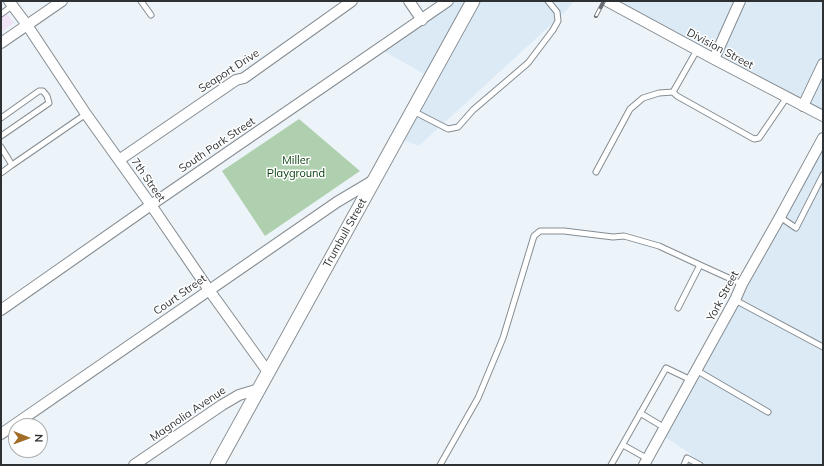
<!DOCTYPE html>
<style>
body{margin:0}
#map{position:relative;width:824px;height:466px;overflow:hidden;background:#ecf4fa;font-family:Mulish,sans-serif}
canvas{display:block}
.frame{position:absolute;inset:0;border:2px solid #2e3133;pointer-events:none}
.north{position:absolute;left:8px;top:418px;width:40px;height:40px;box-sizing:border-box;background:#fff;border:1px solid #abadad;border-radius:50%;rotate:91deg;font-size:11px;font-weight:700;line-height:16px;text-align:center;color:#2e3133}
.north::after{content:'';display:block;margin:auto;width:14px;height:18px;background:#a26d26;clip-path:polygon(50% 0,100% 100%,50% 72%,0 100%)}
</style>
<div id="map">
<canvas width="824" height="466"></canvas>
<div class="frame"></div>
<div class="north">N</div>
</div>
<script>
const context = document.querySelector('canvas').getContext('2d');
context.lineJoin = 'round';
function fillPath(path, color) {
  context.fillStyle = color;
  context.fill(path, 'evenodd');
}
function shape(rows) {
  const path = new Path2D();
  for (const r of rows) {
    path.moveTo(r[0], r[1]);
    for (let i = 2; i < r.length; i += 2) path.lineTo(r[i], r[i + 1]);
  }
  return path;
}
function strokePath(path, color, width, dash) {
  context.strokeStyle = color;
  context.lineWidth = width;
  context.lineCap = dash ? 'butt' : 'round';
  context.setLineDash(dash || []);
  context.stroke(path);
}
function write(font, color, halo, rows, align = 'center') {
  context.font = font + ' Mulish,sans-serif';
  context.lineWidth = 3;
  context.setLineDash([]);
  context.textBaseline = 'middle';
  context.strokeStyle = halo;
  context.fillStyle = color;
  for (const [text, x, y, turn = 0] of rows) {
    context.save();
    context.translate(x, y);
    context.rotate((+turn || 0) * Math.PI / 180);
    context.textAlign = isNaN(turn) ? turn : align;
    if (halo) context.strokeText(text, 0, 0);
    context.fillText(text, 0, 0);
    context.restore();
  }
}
fillPath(shape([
 [454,1,574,1,567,10,419,146,398,138,431,78,380,49],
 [624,1,823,1,823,122,618,11],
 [823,142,823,465,685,465,691,454,663,436]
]), '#dceaf6');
fillPath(shape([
 [1,6,14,23,1,32]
]), '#f1e3f6');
fillPath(shape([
 [299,119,360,171,265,236,222,171]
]), '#afd0ae');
const service = shape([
 [141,1,151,15],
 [1,14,12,6],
 [697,50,673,92,677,96,754,139,759,138,787,97],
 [413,111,448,129,458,127,473,110,528,63,553,30,558,21,557,12,548,1],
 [1,118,39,91,43,91,47,96,49,103,1,136],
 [1,147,12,165,86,114],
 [596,172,630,109,643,98,659,93,673,92],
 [1,173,12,165],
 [780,217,796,228,823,175],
 [735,300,823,347],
 [678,308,700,265,742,284],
 [696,370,768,412],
 [640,413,665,428],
 [623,445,648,459],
 [440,465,478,398,503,338,534,236,540,231,564,231,613,237,624,236,659,246,700,265],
 [611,465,666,368,691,380],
 [684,465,687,458,700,465]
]);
const minor = shape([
 [9,1,27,25,86,114,151,205,209,290,268,372],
 [409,1,422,20],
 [607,1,714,59,823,116],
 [1,43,62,1],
 [714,59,740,1],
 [803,106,823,64],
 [119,160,236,80,244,78,352,1],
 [1,310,151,205,448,1],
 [1,434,337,202,374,180],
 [134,465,222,405,239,395,259,389],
 [644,465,735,300,742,284,780,217,823,138]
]);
const tertiary = shape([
 [217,465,473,1]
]);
strokePath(service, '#858c91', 7);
strokePath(minor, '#858c91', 12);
strokePath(tertiary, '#858c91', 15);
strokePath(service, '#fff', 5);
strokePath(minor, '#fff', 10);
strokePath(tertiary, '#fff', 13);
const rail = shape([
 [596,16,604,1]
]);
strokePath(rail, '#6a6e72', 4);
strokePath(rail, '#fff', 2.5, [8]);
write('11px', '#2e3133', '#fff', [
 ["Division Street",720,49,28],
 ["Seaport Drive",229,71,-33],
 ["South Park Street",217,145,-34],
 ["7th Street",148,180,55],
 ["Trumbull Street",345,233,-61],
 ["Court Street",180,295,-35],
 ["York Street",723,296,-62],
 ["Magnolia Avenue",188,414,-34]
]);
write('11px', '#07400d', '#fff', [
 ["Miller",296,161],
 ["Playground",296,174]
]);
</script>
